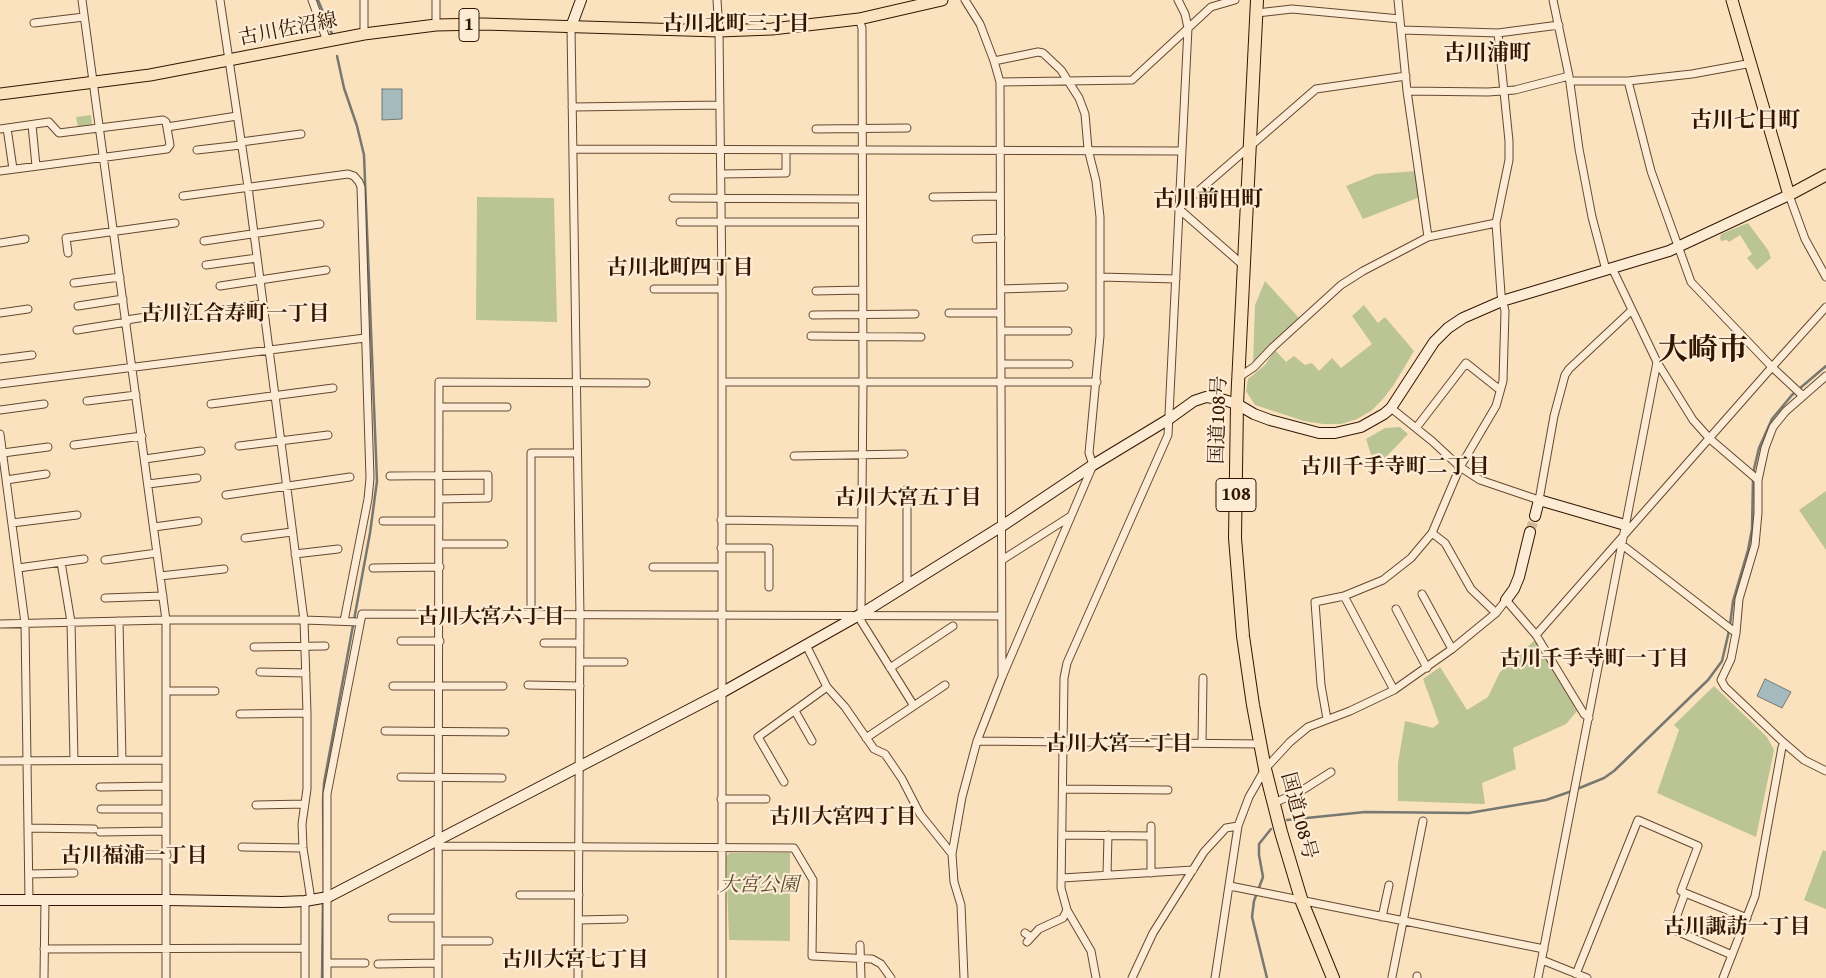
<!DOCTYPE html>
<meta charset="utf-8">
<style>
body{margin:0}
canvas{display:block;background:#fbe2be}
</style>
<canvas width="1826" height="978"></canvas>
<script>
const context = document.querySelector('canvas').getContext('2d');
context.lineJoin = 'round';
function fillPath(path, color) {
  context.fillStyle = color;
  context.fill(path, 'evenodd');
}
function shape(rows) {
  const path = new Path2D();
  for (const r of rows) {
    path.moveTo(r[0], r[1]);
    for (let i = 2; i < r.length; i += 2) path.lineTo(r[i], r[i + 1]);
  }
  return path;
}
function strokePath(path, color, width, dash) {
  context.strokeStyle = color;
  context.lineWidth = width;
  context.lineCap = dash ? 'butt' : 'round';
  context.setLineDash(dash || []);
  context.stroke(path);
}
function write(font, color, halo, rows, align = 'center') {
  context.font = font + ' "Gentium Book Plus","Noto Serif JP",serif';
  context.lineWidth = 4.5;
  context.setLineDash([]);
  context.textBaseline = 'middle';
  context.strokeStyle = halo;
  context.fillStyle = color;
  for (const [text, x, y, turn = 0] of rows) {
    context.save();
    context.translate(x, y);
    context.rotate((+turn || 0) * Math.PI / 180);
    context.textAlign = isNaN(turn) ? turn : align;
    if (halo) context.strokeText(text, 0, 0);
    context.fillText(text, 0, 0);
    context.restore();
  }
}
fillPath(shape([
 [91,115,92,125,78,127,76,117],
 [1417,171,1420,197,1363,219,1346,186,1376,174],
 [477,197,554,198,557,322,476,320],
 [1748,223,1768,250,1771,258,1757,270,1747,258,1752,254,1740,235,1729,242,1727,240,1721,241,1720,238,1721,234],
 [1265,281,1299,318,1271,344,1253,365,1255,305],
 [1364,305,1378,323,1385,317,1414,351,1393,386,1383,399,1371,411,1357,419,1341,424,1323,424,1304,421,1255,405,1246,391,1248,379,1265,365,1275,350,1286,362,1294,356,1305,365,1312,363,1319,371,1332,358,1341,368,1372,344,1352,316],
 [1400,427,1408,434,1385,458,1378,457,1372,458,1366,439,1385,428],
 [1826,491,1826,550,1799,510],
 [1536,639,1577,711,1566,724,1513,748,1516,769,1482,783,1485,804,1398,801,1398,763,1405,721,1433,728,1439,723,1423,679,1440,667,1467,710,1488,697,1500,672],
 [1714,686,1767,737,1774,750,1756,837,1657,793,1679,730,1674,725],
 [1823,850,1826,851,1826,909,1804,900],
 [730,853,790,853,790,941,729,940,726,856]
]), '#bbc494');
const water = shape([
 [382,89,402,89,402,119,382,120,382,89],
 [1765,679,1791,692,1782,708,1757,696,1765,679]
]);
fillPath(water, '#a5babd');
strokePath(water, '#777871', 1);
strokePath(shape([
 [318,0,332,34],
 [1753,473,1759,448,1772,419,1792,395,1826,366],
 [1730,625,1733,601,1748,550,1752,529,1753,478],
 [1577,789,1604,778,1614,771,1708,680,1722,661,1729,631],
 [1287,820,1365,812,1469,813,1546,800,1572,791],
 [324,894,323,801,324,783,370,533,377,481,364,155,357,126,344,88,337,56],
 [322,978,323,900],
 [1267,978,1252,917,1254,901,1263,877,1259,855,1259,844,1271,829]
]), '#777871', 2.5);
strokePath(shape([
 [1530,532,1535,516]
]), '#d3b998', 10, [10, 5]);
const street = shape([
 [82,0,166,620,166,978],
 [220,0,248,187,304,620,307,713,307,789,302,824,303,848,311,900],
 [312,0,327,41],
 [364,0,364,34],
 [717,0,719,31,722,289,722,978],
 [965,0,980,24,994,61,1000,82,1002,674],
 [1398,0,1407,91,1428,237],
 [1553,0,1569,76,1579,149,1592,217,1606,270],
 [1257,13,1292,9,1400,19],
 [859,19,862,28,863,382,861,614,861,621,914,706],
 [34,23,84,17],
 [436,25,436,0],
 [571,27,580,616,578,978],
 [1402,30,1498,33,1559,25],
 [1570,81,1628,81,1692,74,1752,63],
 [1628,81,1651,171,1691,282,1772,367,1803,396],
 [1000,82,1132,80,1211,7,1235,0],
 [1407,91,1488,92,1515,90,1569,76],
 [572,107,720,105],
 [32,125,36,166],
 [167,127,237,116],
 [7,128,13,169],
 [0,129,49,122,59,133,163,120,166,122,170,145,167,149,0,171],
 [816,129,907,128],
 [241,142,301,134],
 [573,149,1182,151],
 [197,150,241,145],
 [721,174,786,173,786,150],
 [1789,195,1805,239,1826,277],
 [183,196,348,174,354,176,359,182,361,187,370,478,368,499,344,621],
 [933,197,1000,196],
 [673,198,862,199],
 [1180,207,1316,89,1406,76],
 [1179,209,1243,265],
 [680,222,862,222],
 [976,239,1001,238],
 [204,241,320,224],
 [0,243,25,239],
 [68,253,66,238,175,223],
 [206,265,257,258],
 [1612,268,1657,362,1693,420,1710,439,1758,480],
 [1100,277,1176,279],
 [74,283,120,277],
 [220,286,326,270],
 [654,289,722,289],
 [1001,289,1064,287],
 [816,291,862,290],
 [78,306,123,299],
 [215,311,263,304],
 [0,313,28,309],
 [949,313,1001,313],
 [813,315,915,314],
 [126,320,192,310],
 [77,330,127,322],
 [1001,331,1068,331],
 [811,336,921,337],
 [0,359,32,355],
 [1001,364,1069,364],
 [1826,376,1786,411,1773,427,1765,448,1758,480,1758,513,1755,545,1739,599,1736,633,1731,659,1721,680,1725,687,1783,742,1804,760,1826,771],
 [1239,377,1254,367,1273,347,1341,285,1363,271,1428,237,1496,223],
 [722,382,1097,382],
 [0,384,365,338],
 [87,401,136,395],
 [211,404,333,388],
 [439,407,507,407],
 [1391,408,1432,441,1460,467,1480,480,1539,500,1554,416,1565,375,1569,369,1632,310],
 [0,410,44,404],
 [1416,428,1466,363,1500,390],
 [0,434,25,623,29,900],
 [74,445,142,436],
 [239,446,328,435],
 [3,453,48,447],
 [794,456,904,454],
 [145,459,201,451],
 [390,476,488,475,488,498,439,499],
 [6,480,46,474],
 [148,484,197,478],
 [226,495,350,477],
 [721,520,862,522],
 [383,521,439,521],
 [12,523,77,515],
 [154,527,198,521],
 [245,538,292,532],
 [439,544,504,544],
 [1621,544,1736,633],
 [721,548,769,548,769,587],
 [295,554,338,549],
 [105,560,157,553],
 [1002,560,1071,516],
 [61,562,71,622,74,760],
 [653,567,721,567],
 [18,568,84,559],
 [373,568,440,567],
 [160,576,224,569],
 [907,586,907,489],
 [1422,594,1452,649],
 [1344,596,1394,690],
 [105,598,163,596],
 [1396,609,1427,668],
 [1496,613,1471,589,1445,543,1432,533,1460,467,1496,406,1503,381,1505,311,1501,294,1496,223,1509,160,1509,141,1498,33],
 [531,615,531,453,577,453],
 [119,621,122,760],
 [0,624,166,620,304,620,359,622],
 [1536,635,1772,367,1826,307],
 [401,641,440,641],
 [544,643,580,643],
 [806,645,827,687,845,707,874,749,885,754,902,779,920,814,952,854],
 [254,647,325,646],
 [580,662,624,662],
 [890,668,953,626],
 [260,672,306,673],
 [528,685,580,686],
 [393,686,503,686],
 [166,691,215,691],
 [795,711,812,741],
 [240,714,307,713],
 [1327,719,1321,685,1315,602,1344,596,1383,580,1411,558,1432,533],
 [385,731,505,732],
 [866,738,945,685],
 [977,741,1261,744],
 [1202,743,1203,678],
 [0,761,166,760],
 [401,777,502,778],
 [784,782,758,737,827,687],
 [100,787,166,786],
 [1063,789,1168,790],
 [721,799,766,799],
 [1274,803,1301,791,1331,772],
 [256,805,305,804],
 [101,809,166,809],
 [28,828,94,829],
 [100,832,166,831],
 [1063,835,1151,836],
 [439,846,794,848,813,880,812,956,872,959,881,964,891,978],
 [242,847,303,848],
 [102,855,167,855],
 [1151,873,1151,826],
 [29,874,74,873],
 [1107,875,1108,835],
 [1062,878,1193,870],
 [1230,886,1544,949],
 [520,895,579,895],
 [1382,917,1389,885],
 [392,918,438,918],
 [579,920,624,919],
 [1025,933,1031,937],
 [438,941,489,941],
 [1027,942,1039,929,1063,918,1067,910],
 [860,945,861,978],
 [44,949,305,948],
 [1732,955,1672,929,1685,893,1747,918],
 [1542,960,1587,978],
 [327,963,365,963],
 [378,964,438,963],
 [1576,974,1638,820,1698,846,1681,891,1685,893],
 [1392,977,1423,821],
 [44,978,45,900],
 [305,978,305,901],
 [327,978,327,794,362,614,1002,616],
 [438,978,439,382,646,383],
 [964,978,961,905,954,882,952,854,962,797,977,741,1002,677,1093,465,1089,453,1100,336,1100,217,1096,181,1088,149,1085,114,1079,98,1061,70,1043,53,1038,52,994,61],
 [1096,978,1091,951,1067,910,1061,888,1064,678,1067,663,1168,435,1188,28,1185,14,1178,0],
 [1132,978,1153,933,1204,852,1226,828,1238,826],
 [1215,978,1238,826,1249,797,1265,769,1290,742,1308,727,1350,711,1394,690,1452,649,1496,613,1506,600,1536,635,1584,714,1589,718],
 [1417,978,1417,976],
 [1538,978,1657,362],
 [1723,978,1755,896,1782,747]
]);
const secondary = shape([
 [571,27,581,0],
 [1535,516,1539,500,1625,525],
 [1506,600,1514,589,1519,577,1530,532],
 [0,900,167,900,282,902,305,901,328,897,721,693,806,645,861,614,1002,526,1093,465,1169,419,1194,401,1206,397,1221,399,1237,404,1254,414,1270,420,1319,433,1335,433,1361,427,1384,414,1391,408,1434,342,1448,328,1463,318,1502,301,1669,251,1789,195]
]);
const primary = shape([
 [1732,0,1789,195,1826,175],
 [0,94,150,75,364,34,436,25,483,24,719,31,772,29,859,19,942,0]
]);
const highway = shape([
 [1257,0,1237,404,1235,538,1243,636,1253,705,1265,769,1281,832,1302,902,1333,978]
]);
strokePath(street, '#654830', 9);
strokePath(secondary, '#331500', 12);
strokePath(primary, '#331500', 13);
strokePath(highway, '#331500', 14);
strokePath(street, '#fcecd5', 7);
strokePath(secondary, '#fcecd5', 10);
strokePath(primary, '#fbe2be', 11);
strokePath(highway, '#fbe2be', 12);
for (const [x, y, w] of [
 [469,25,20],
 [1236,495,40]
]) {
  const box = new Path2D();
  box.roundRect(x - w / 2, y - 16.5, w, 33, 4);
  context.fillStyle = '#fcecd5';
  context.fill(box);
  strokePath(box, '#331500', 1);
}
write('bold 19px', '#331500', null, [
 ["1",469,25],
 ["108",1236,495]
]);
write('20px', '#331500', '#fcecd5', [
 ["古川佐沼線",288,30,-11],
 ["国道108号",1219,420,-88],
 ["国道108号",1298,816,75]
]);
write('italic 20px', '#5c4a2c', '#fcecd5', [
 ["大宮公園",759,886]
]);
write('bold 21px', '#331500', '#fcecd5', [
 ["古川北町三丁目",736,25],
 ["古川北町四丁目",680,269],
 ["古川江合寿町一丁目",235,315],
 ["古川千手寺町二丁目",1395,468],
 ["古川大宮五丁目",908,499],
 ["古川大宮六丁目",491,618],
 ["古川千手寺町一丁目",1594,660],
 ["古川大宮一丁目",1119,745],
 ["古川大宮四丁目",843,818],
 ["古川福浦一丁目",134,857],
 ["古川諏訪一丁目",1737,928],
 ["古川大宮七丁目",575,961]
]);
write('bold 22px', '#331500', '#fcecd5', [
 ["古川浦町",1487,54],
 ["古川七日町",1745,121],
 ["古川前田町",1208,200]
]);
write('bold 30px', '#331500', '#fcecd5', [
 ["大崎市",1703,351]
]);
</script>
